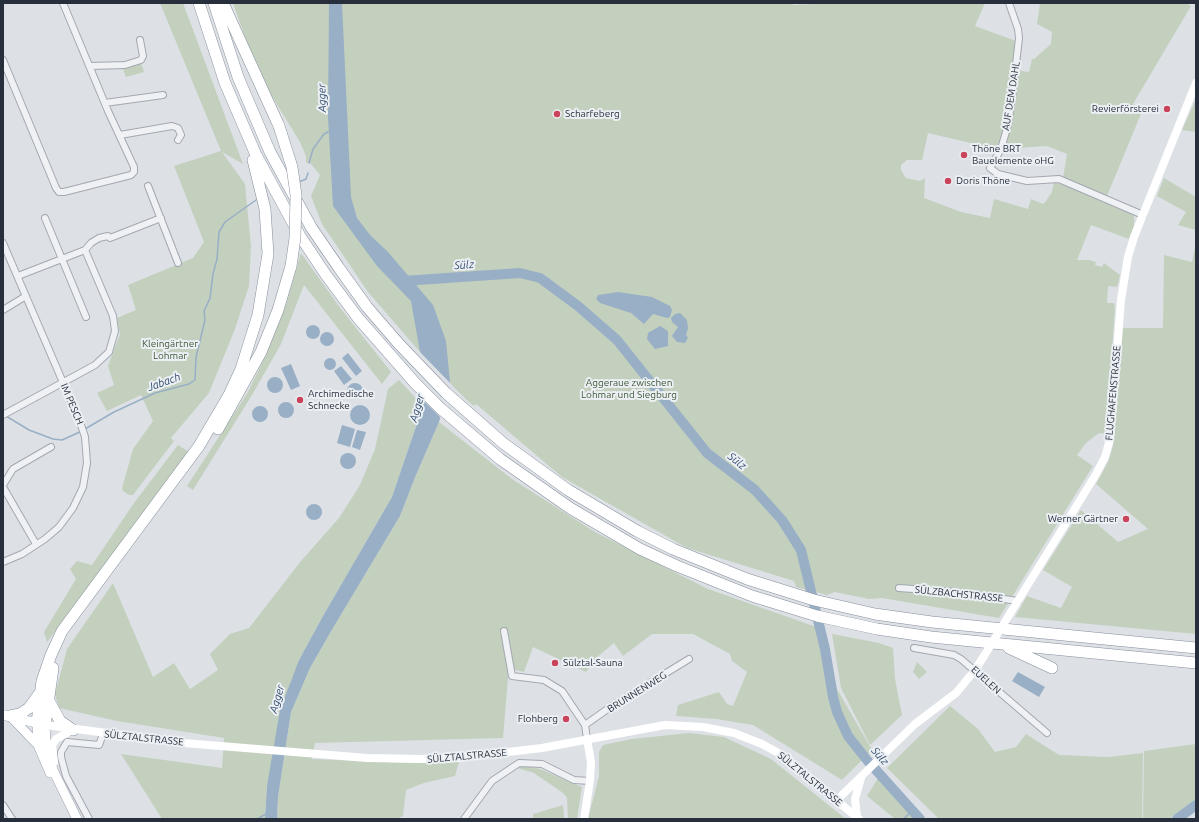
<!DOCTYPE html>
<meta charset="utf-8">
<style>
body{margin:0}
#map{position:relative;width:1199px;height:822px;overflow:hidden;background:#dde1e6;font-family:Ubuntu,sans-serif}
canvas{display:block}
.frame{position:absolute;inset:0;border:4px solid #272f3c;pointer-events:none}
</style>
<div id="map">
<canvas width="1199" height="822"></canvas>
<div class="frame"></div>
</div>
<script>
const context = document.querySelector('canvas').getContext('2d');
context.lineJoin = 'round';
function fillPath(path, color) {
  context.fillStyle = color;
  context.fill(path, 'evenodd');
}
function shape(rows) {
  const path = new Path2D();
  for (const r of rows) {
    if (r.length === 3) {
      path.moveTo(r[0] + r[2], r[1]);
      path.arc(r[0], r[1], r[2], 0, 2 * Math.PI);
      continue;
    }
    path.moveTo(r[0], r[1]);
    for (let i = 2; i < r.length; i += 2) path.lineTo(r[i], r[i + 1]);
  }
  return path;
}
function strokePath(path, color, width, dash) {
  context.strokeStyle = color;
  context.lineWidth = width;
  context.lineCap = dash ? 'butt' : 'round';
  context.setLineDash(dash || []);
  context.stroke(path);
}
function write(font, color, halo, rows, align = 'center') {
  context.font = font + ' Ubuntu,sans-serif';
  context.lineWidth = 4;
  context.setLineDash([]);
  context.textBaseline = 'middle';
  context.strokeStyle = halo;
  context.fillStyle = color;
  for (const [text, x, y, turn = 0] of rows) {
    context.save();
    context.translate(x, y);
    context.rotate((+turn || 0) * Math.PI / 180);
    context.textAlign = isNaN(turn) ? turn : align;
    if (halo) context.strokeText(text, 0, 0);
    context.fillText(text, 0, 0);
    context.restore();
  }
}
fillPath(shape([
 [160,3,183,3,243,164,222,152,245,184,251,246,249,286,235,329,209,393,171,438,174,441,133,495,129,495,123,491,122,488,133,449,153,421,141,395,107,411,97,393,114,385,108,366,120,334,117,318,136,310,128,285,193,258,204,242,174,166,221,151],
 [233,3,793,3,793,5,832,3,985,3,975,26,1016,41,1015,70,1029,72,1032,59,1034,59,1051,44,1052,32,1037,24,1040,3,1186,3,1191,6,1133,104,1143,109,1107,196,1063,178,1067,154,1047,146,1018,148,1007,144,996,149,928,133,922,160,907,160,901,165,901,170,906,178,920,181,925,178,924,198,961,212,990,218,994,199,1028,209,1031,199,1043,204,1046,201,1052,192,1054,182,1068,186,1134,214,1134,226,1129,239,1091,225,1077,260,1089,260,1096,262,1095,265,1102,267,1104,263,1120,275,1117,287,1108,286,1107,303,1114,303,1115,307,1106,434,1099,433,1086,443,1077,455,1093,466,999,618,882,598,869,599,835,592,827,595,796,587,794,581,687,548,562,477,476,404,474,406,469,402,432,366,368,292,322,224,311,196,320,175,311,164,306,162,306,156,300,142,257,72],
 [141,63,144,72,126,77,122,67],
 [1196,99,1196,132,1182,130,1195,101],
 [1164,178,1196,197,1196,230,1178,225,1186,212,1157,196],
 [1196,242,1196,634,1015,617,1027,596,1061,608,1072,587,1043,570,1081,510,1118,542,1148,529,1096,484,1108,462,1113,446,1123,328,1163,328,1164,255,1192,262],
 [301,253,341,309,391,372,382,384,304,285,281,344,252,395,193,490,187,486,248,392,262,363,286,305],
 [399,380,423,406,392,497,323,616,299,660,267,786,265,819,162,819,121,754,222,768,224,738,117,721,59,708,55,694,67,649,113,583,153,677,174,663,190,689,218,670,210,654,230,634,249,628,301,561,339,518,360,485,375,449,388,389],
 [439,422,512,479,595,532,708,589,825,630,837,689,872,750,842,780,753,725,716,719,676,716,678,705,719,692,727,704,733,706,747,672,732,661,730,654,693,634,652,634,623,656,614,643,596,658,586,672,533,647,524,672,512,669,505,635,508,678,503,738,315,743,312,759,413,763,459,761,455,776,424,783,406,790,403,816,397,819,277,819,278,797,291,712,310,668,330,633,400,516,416,475],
 [178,445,189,452,47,642,44,632,76,579,70,569,77,561,92,565,134,503],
 [832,634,879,643,893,648,895,679,902,715,870,745,841,688],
 [917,662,927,672,919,679,913,672],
 [950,706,978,729,995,752,1016,747,1026,734,1059,755,1109,757,1143,753,1142,819,939,819,887,768],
 [689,733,724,737,771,759,846,819,588,819,599,776,599,752,603,745,632,739],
 [1196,744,1196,799,1169,819,1143,819,1144,751],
 [522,765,540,769,582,787,577,819,568,819,567,798,563,793,534,773,517,768],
 [878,778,920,819,895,819,867,796],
 [563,805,564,817,562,819,533,819,533,814]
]), '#c3d0be');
fillPath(shape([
 [329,3,342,3,351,197,357,218,370,235,388,252,433,305,446,341,450,382,439,422,416,475,400,516,330,633,310,668,291,712,278,797,277,819,265,819,267,786,280,710,299,660,323,616,392,497,423,406,420,352,411,301,377,266,333,206,328,117],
 [618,292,652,297,670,306,672,310,670,317,667,318,653,314,644,324,631,313,600,303,596,299,598,295],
 [680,313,687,320,688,328,686,335,688,338,685,343,677,342,672,336,678,327,672,322,671,318,675,314],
 [313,332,7],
 [660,326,668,331,668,346,655,349,647,339,648,333],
 [327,339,7],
 [348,353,362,371,356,376,342,358],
 [330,364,6],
 [291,364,300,386,291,390,281,368],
 [341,366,352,379,344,385,334,371],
 [275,385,8],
 [355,391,8],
 [286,410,8],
 [360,415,10],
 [260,414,8],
 [342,425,355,429,350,447,337,443],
 [357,430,366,432,360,450,352,447],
 [348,461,8],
 [314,512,8],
 [1018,672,1045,687,1039,697,1012,681]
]), '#98afc6');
fillPath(shape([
 [418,350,452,385,442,419,421,398]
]), '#dde1e6');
strokePath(shape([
 [309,163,313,149,324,134,328,132],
 [299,182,306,179,308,173],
 [6,416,29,430,53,439,62,440,82,431],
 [85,429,114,412,155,393,189,384,195,380,196,357,205,320,204,311,210,298,213,274,217,259,219,232,225,222,256,200],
 [257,819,266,814],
 [904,819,912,810]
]), '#98afc6', 1.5);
strokePath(shape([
 [403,281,520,273,540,278,578,306,617,340,707,453,755,490,782,520,801,550,825,649,833,697,837,712,848,736,867,760,920,819],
 [1177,819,1196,805]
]), '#98afc6', 10);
const street = shape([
 [1009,3,1018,29,1019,38,1013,90,1008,125,1001,149,990,168,998,174,1027,181,1059,179,1143,215],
 [3,60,56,188,59,192,64,192,131,175,134,172,134,167,108,111,63,3],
 [90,66,125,65,141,60,143,56,140,40],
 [105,103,163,95],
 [120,135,172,126,178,128,181,135,178,140],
 [148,186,178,263],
 [45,218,86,317],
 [3,243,80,422,85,437,87,463,83,487,73,508,59,527,45,539,22,554,3,562],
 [18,276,85,250,91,243,99,238,108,236,110,238,161,218],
 [3,310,26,296],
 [3,415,95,365,109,352,115,331,113,316,85,250],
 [3,485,13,469,51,447],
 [3,487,36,544],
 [899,588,955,592,1018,601],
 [504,631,512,676,544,680,562,691,585,725,587,739],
 [914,648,954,655,961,659,1047,733],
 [585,725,609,708,689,659],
 [3,805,12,819],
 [89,819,66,776,61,757,61,752,67,742,99,745,103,734],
 [464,819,492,781,519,763,542,764,574,780,590,781]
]);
const primary = shape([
 [3,715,45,725,46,744,53,770,77,819],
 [11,717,37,744],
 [37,723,38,745,50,773]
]);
const highway = shape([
 [199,3,225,83,256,155,300,236,326,275,358,318,415,383,440,408,500,459,570,508,640,549,677,566,752,596,817,616,877,629,931,637,1196,663],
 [214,3,238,77,270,152,311,227,339,268,367,307,399,344,446,393,503,443,568,490,637,531,673,549,747,579,814,600,875,614,932,622,1196,648],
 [223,3,279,126],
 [218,429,261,352,278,310,291,266],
 [1009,648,1052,668],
 [48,699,60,721,73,730],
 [10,716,20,714,29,708,39,694],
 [37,723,42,681,51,655,62,631,199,446,229,395,241,369,258,315,268,254,265,209,253,160],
 [45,725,53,668]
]);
strokePath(street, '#a3a8b0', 8);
strokePath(primary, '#9da5b1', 10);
strokePath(highway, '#858e9c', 12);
strokePath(street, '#eff1f5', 6);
strokePath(shape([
 [1011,612,1095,476,1105,457,1110,439,1121,300,1128,257,1134,237,1196,83],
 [45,725,184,743,367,758,421,759,457,758,542,748,665,725,703,727,734,733,762,744,782,755,859,819],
 [54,762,52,745,56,739,72,730],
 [837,800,915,724,956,693,975,670,984,656],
 [857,817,855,799,861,778],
 [584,819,590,781,591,762,587,739]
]), '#fff', 8);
strokePath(primary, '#fff', 9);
strokePath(highway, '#fff', 11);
const highwayBridge = shape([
 [279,126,292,167,296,195,295,238,291,266]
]);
strokePath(highwayBridge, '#858e9c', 12, []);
strokePath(shape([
 [984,656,1011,612]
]), '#fff', 8);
strokePath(highwayBridge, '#fff', 11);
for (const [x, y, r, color] of [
 [1167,109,4,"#c9445b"],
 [557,114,4,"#c9445b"],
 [964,155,4,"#c9445b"],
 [948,181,4,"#c9445b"],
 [300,400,4,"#c9445b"],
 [1126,519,4,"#c9445b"],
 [555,663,4,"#c9445b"],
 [566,719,4,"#c9445b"]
]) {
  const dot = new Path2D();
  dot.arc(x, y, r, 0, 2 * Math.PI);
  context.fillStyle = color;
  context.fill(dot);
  strokePath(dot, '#ecf0f4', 1.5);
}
write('10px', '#272f3c', '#ecf0f4', [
 ["AUF DEM DAHL",1011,96,-81],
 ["FLUGHAFENSTRASSE",1113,393,-85],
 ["IM PESCH",72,404,67],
 ["SÜLZBACHSTRASSE",959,594,6],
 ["EUELEN",986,680,42],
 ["BRUNNENWEG",637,692,-32],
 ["SÜLZTALSTRASSE",144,738,6],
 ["SÜLZTALSTRASSE",467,756,-5],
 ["SÜLZTALSTRASSE",810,779,39]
]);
write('10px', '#272f3c', '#ecf0f4', [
 ["Revierförsterei",1159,109,"right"],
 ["Scharfeberg",565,114],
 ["Thöne BRT",972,149],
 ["Bauelemente oHG",972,161],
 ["Doris Thöne",956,181],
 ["Archimedische",308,394],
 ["Schnecke",308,406],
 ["Werner Gärtner",1118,519,"right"],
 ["Sülztal-Sauna",563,663],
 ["Flohberg",558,719,"right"]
], 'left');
write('10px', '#3c5735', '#ecf0f4', [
 ["Kleingärtner",170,344],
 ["Lohmar",170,356],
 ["Aggeraue zwischen",629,383],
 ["Lohmar und Siegburg",629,395]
]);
write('italic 11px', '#334e6e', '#ecf0f4', [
 ["Agger",322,98,-91],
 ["Sülz",464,265,-4],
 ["Jabach",164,382,-20],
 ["Agger",417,408,-74],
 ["Sülz",737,461,38],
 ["Agger",277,699,-74],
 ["Sülz",880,756,49]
]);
</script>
